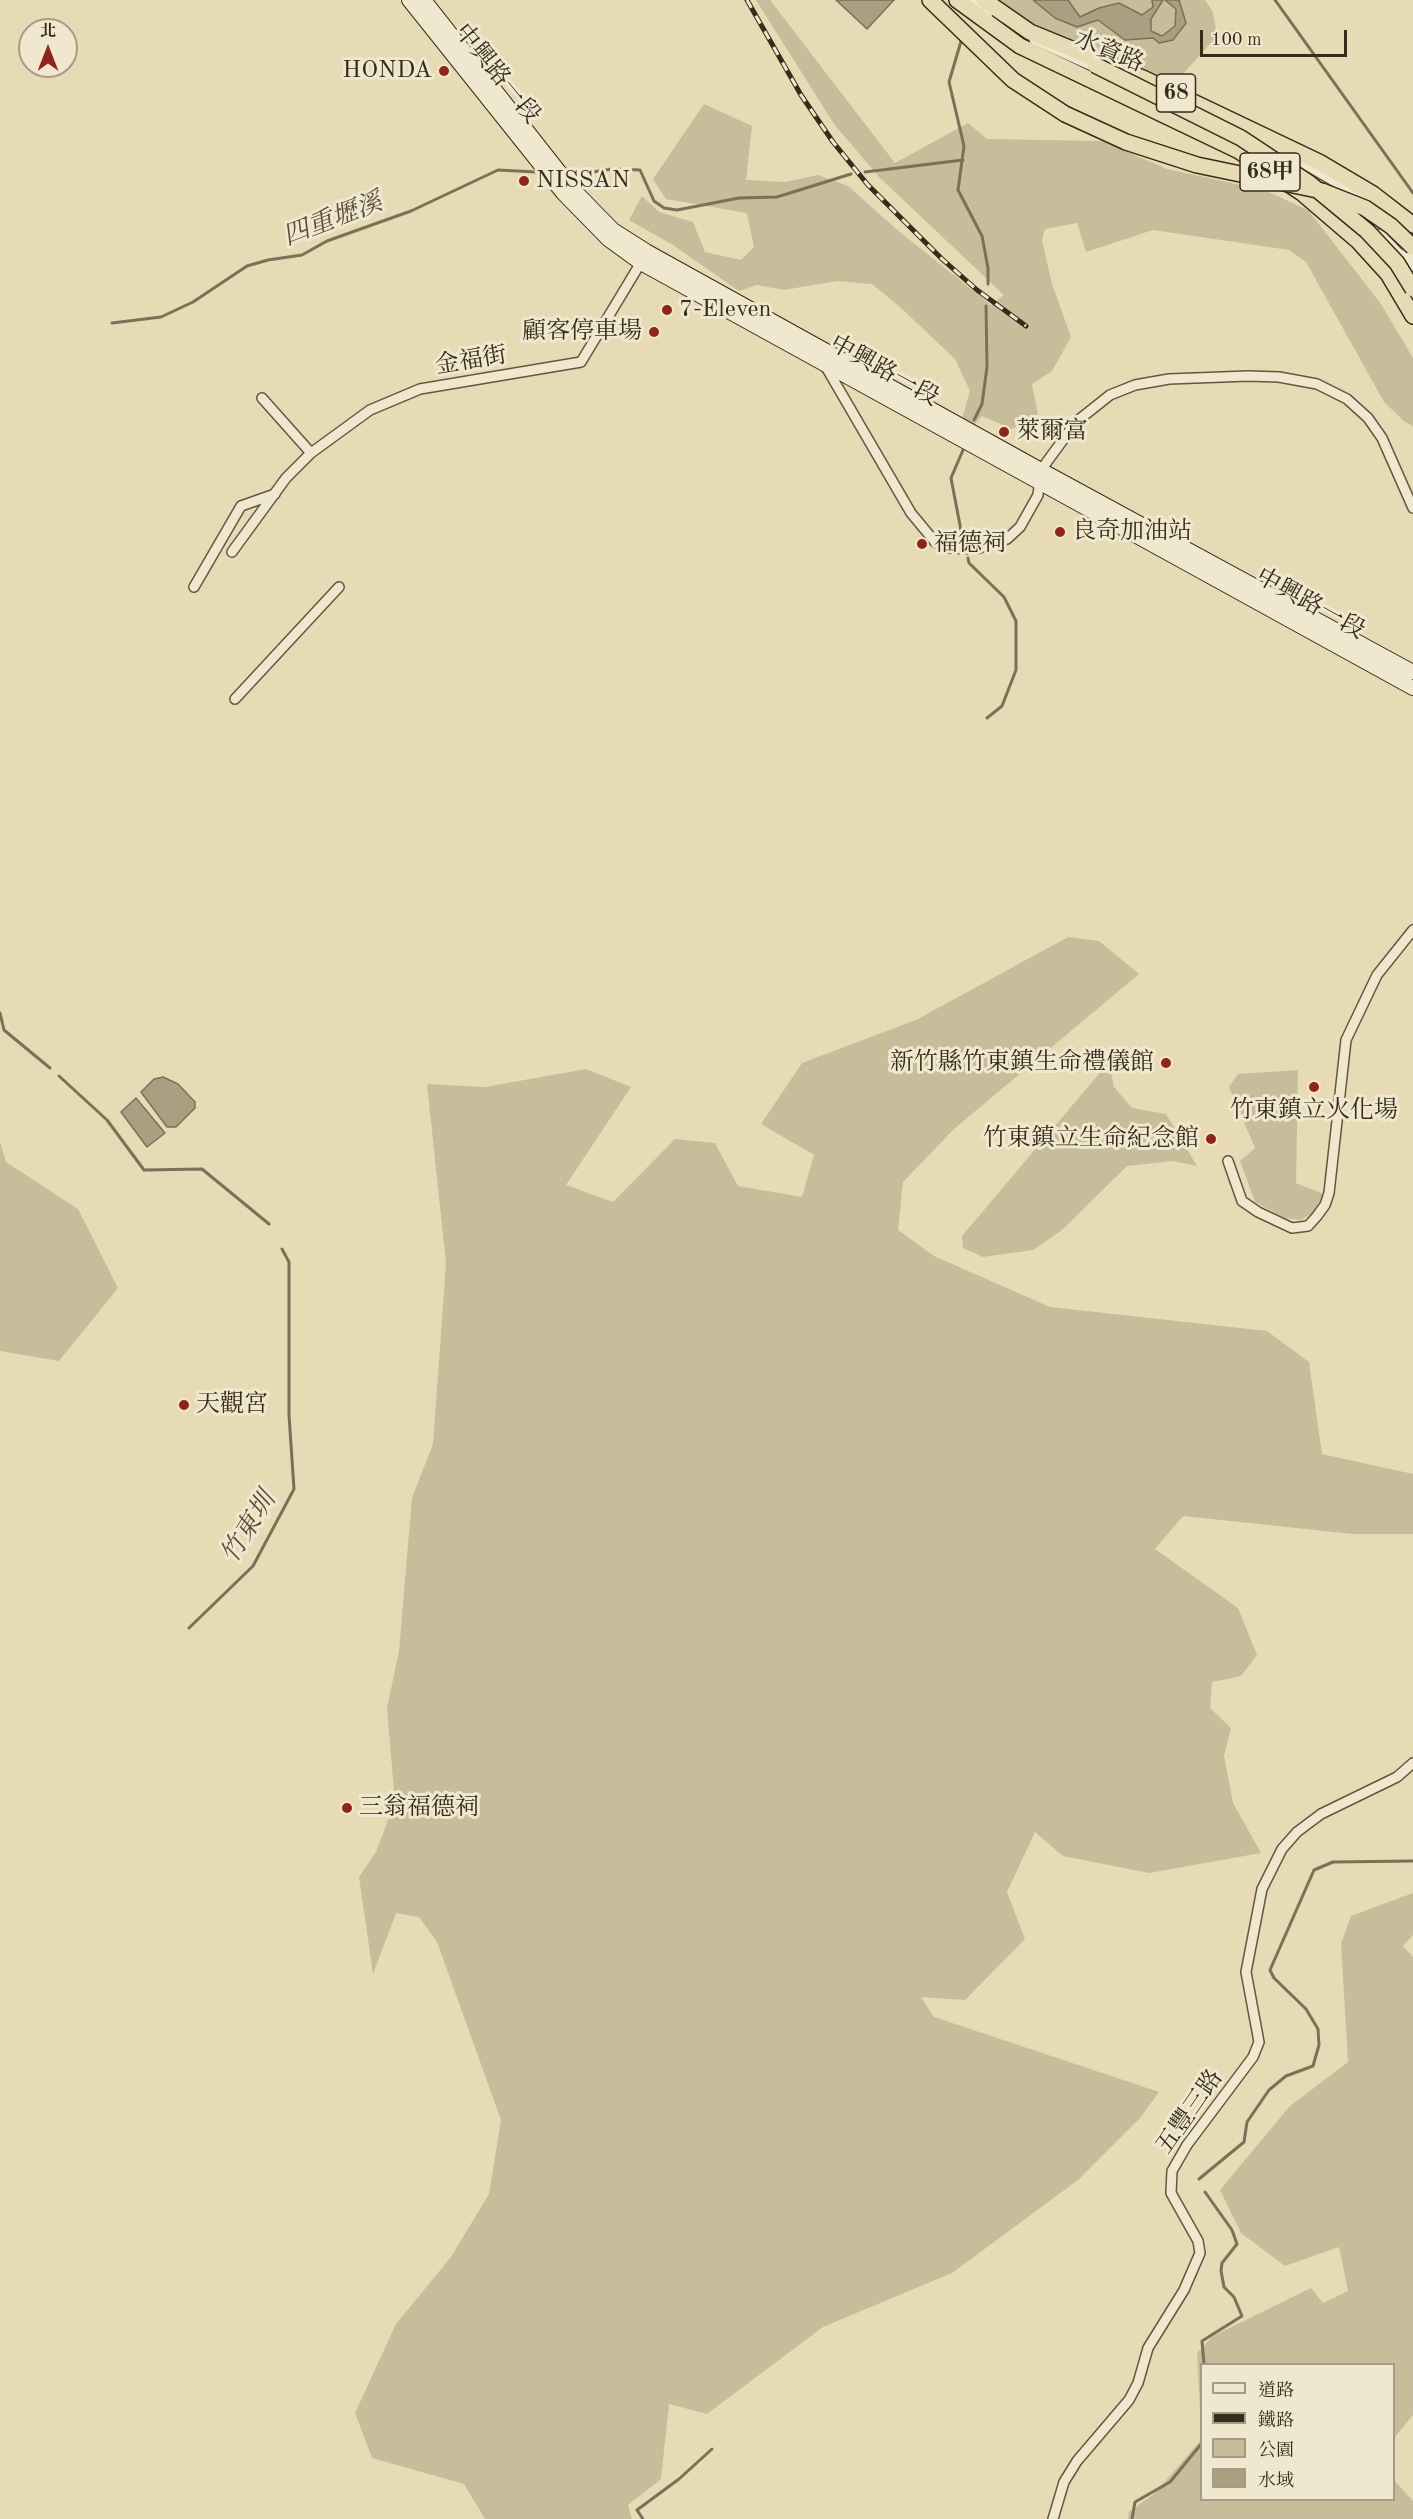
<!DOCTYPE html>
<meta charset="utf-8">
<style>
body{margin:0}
#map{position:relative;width:1413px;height:2519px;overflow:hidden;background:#e6dbb4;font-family:"Old Standard TT","Noto Serif TC",serif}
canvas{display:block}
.legend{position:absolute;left:1200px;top:2363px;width:195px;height:138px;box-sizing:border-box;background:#efe8ce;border:2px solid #a59c87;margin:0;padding:8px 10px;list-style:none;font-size:18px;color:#372b1c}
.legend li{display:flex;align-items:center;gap:12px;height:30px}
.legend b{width:30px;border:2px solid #a59c87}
.north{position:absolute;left:18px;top:18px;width:60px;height:60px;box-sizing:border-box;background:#efe8ce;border:2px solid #a59c87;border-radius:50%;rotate:0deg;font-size:16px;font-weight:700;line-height:24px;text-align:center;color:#372b1c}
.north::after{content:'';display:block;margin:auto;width:21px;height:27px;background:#8f2418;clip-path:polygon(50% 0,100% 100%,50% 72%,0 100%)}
.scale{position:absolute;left:1200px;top:30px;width:147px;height:27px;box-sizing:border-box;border:3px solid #372b1c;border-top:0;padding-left:8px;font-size:18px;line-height:21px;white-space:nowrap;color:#372b1c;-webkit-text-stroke:4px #efe8ce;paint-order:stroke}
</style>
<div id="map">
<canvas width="1413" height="2519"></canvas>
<ul class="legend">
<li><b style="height:8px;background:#efe8ce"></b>道路</li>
<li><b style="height:8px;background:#372b1c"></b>鐵路</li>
<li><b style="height:16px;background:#c8bd9a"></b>公園</li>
<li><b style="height:16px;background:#aa9f80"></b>水域</li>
</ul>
<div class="north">北</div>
<div class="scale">100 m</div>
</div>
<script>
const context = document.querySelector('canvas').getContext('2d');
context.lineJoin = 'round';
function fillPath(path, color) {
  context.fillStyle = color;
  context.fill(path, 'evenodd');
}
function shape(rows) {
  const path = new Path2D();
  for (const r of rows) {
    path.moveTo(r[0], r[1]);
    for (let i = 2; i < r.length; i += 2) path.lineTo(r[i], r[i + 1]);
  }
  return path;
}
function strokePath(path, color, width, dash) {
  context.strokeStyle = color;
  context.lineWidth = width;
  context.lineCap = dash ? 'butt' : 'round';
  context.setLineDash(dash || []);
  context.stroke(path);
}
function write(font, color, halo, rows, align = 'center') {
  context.font = font + ' "Old Standard TT","Noto Serif TC",serif';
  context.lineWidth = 6;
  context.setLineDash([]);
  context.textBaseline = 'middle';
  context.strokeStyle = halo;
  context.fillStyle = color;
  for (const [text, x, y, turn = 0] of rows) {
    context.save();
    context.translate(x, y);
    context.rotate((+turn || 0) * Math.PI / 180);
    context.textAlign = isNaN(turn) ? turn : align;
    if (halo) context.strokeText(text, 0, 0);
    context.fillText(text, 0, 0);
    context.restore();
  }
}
fillPath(shape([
 [756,0,770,0,895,163,968,123,987,139,1103,141,1167,169,1264,190,1308,210,1381,304,1413,358,1413,426,1405,422,1384,402,1306,262,1289,250,1153,230,1086,252,1077,223,1045,229,1042,240,1052,284,1071,337,1052,371,1032,384,1038,414,1012,429,982,416,973,426,962,419,970,391,955,359,900,307,872,284,837,281,784,290,757,285,739,291,673,245,629,220,642,196,659,212,693,222,705,252,741,260,754,247,747,213,666,199,653,179,704,104,752,126,746,180,785,182,818,175,848,186,895,228,991,305,1004,295,879,177,834,124],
 [991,0,1205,0,1213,12,1217,36,1173,85,1039,29],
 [1068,937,1099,941,1139,974,954,1129,903,1182,898,1230,934,1256,1050,1307,1267,1331,1309,1362,1322,1454,1413,1474,1413,1534,1353,1534,1183,1516,1155,1549,1238,1608,1257,1655,1241,1676,1212,1682,1210,1708,1231,1728,1224,1756,1233,1803,1261,1853,1149,1873,1063,1856,1035,1832,1007,1892,1025,1939,965,2000,921,1997,934,2017,1159,2092,1140,2118,1078,2180,952,2273,823,2327,707,2414,669,2404,661,2479,628,2505,632,2519,485,2519,464,2484,372,2458,355,2413,396,2324,451,2257,489,2194,501,2120,437,1942,419,1917,396,1913,373,1974,359,1877,376,1852,395,1802,387,1708,399,1651,412,1498,433,1444,446,1263,427,1084,485,1087,586,1069,631,1087,566,1185,613,1202,675,1139,715,1143,738,1186,802,1197,814,1155,761,1124,802,1063,916,1020],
 [1109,1062,1114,1087,1132,1108,1166,1114,1197,1166,1173,1161,1127,1166,1062,1230,1033,1250,983,1257,963,1248,962,1236],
 [1298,1070,1296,1183,1323,1194,1315,1211,1301,1220,1285,1218,1255,1202,1240,1161,1255,1148,1229,1087,1238,1074],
 [0,1142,6,1162,78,1209,118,1288,59,1361,0,1351],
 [1413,1893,1413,1935,1403,1946,1413,1957,1413,2415,1394,2438,1394,2364,1202,2364,1201,2429,1197,2353,1213,2336,1311,2288,1323,2303,1348,2291,1339,2247,1285,2266,1241,2233,1220,2190,1290,2106,1348,2062,1341,1944,1351,1916],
 [1201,2440,1202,2500,1394,2500,1394,2480,1413,2501,1413,2519,1128,2519,1129,2512,1155,2493]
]), '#c8bd9a');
const water = shape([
 [836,0,894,0,867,29,836,0],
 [1033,0,1068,0,1080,17,1099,8,1119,3,1142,15,1153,7,1152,0,1163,0,1151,19,1151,31,1162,36,1175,26,1176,9,1165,0,1179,0,1186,23,1173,40,1159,43,1153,38,1125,40,1098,20,1077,27,1055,18,1033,0],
 [163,1077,178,1084,195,1102,195,1108,176,1127,167,1127,141,1092,154,1079,163,1077],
 [136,1098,165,1133,147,1147,121,1112,136,1098]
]);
fillPath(water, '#aa9f80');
strokePath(water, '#7c7158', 1.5);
strokePath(shape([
 [1275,0,1413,193],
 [962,38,949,82,964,146,958,190,982,236,988,268,988,284],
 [865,172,963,160],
 [574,175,612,169,640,170,654,201,664,208,677,210,739,198,777,197,851,174],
 [112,323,161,317,193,302,247,266,268,260,302,255,327,241,411,211,498,170,536,172],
 [974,420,982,404,987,367,986,306],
 [963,450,951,478,963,541],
 [968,558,969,563,1004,597,1016,621,1016,670,1002,706,987,718],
 [0,1013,4,1030,50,1068],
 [59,1076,107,1120,144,1170,202,1169,269,1224],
 [189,1628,253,1566,294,1489,289,1415,289,1262,282,1249],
 [1199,2179,1244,2142,1247,2122,1269,2090,1286,2076,1313,2066,1319,2045,1318,2029,1306,2009,1274,1978,1270,1970,1314,1870,1333,1862,1413,1861],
 [1204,2364,1202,2341,1242,2316,1234,2297,1224,2287,1221,2271,1222,2263,1237,2244,1232,2230,1205,2192],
 [643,2519,637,2510,679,2479,712,2449],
 [1132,2519,1135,2502,1170,2482,1202,2443]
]), '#7c7158', 3);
const minor = shape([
 [971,0,989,12],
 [1034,40,1098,69],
 [1275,147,1377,206],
 [1380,234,1412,267],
 [1404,242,1413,263],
 [826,367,911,513,935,542,949,548,976,549,1007,539,1020,527,1038,495,1041,470,1076,422,1110,395,1135,385,1169,379,1248,376,1279,377,1317,384,1347,399,1368,418,1382,438,1413,508],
 [262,398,311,453],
 [232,552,286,478,311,453,370,410,420,389,581,362,643,259],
 [194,587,241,506,275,494],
 [235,699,339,587],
 [1228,1161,1242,1201,1258,1212,1292,1228,1308,1226,1317,1216,1325,1205,1329,1193,1346,1040,1377,975,1413,930],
 [1053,2519,1064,2482,1077,2461,1129,2400,1138,2383,1148,2348,1184,2290,1200,2253,1198,2241,1171,2193,1172,2171,1187,2145,1253,2057,1259,2042,1246,1972,1262,1889,1282,1849,1297,1832,1321,1814,1397,1777,1413,1763]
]);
const secondary = shape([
 [409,0,563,193,608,239,641,263,1413,688],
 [424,0,572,188,613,230,646,251,1041,470,1413,672]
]);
const trunk = shape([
 [930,0,1013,80,1065,114],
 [957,0,1020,46,1239,151,1302,193,1358,241,1388,274,1413,316],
 [984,0,1030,32,1145,79,1319,162,1373,194,1413,225]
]);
strokePath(minor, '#635742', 12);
strokePath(secondary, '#372b1c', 16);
strokePath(trunk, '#372b1c', 18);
strokePath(minor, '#efe8ce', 9);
strokePath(secondary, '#efe8ce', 14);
strokePath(trunk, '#e6dbb4', 15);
const rail = shape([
 [747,0,801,95,833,142,868,185,942,259,977,290,1026,326]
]);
strokePath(rail, '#372b1c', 5);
strokePath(rail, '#efe8ce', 3, [9]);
const trunkBridge = shape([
 [1095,65,1241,138,1309,183,1367,231,1397,263,1413,289],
 [1065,114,1126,142,1197,165,1322,191,1365,208,1391,226,1413,247]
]);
strokePath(trunkBridge, '#372b1c', 18, []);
strokePath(trunkBridge, '#e6dbb4', 15);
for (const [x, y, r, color] of [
 [444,71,6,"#8f2418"],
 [524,181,6,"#8f2418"],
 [667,310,6,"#8f2418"],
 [654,332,6,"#8f2418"],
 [1004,432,6,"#8f2418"],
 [1060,532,6,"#8f2418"],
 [922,544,6,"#8f2418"],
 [1166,1063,6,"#8f2418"],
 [1314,1087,6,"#8f2418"],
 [1211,1139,6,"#8f2418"],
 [184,1405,6,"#8f2418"],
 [347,1808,6,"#8f2418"]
]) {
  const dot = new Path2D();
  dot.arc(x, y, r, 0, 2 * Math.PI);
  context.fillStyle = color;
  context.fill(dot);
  strokePath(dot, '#efe8ce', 2);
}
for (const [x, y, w] of [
 [1176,93,39],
 [1270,172,60]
]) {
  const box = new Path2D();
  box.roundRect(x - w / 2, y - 19, w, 38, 4.5);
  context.fillStyle = '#efe8ce';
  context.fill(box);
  strokePath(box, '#372b1c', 1.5);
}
write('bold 22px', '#372b1c', null, [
 ["68",1176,93],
 ["68甲",1270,172]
]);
write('24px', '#372b1c', '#efe8ce', [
 ["水資路",1109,52,22],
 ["中興路一段",497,74,51],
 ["金福街",471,361,-9],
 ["中興路一段",884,371,29],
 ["中興路一段",1310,604,29],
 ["五豐三路",1190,2112,-55]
]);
write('24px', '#372b1c', '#efe8ce', [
 ["HONDA",432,71,"right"],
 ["NISSAN",536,181],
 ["7-Eleven",679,310],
 ["顧客停車場",642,332,"right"],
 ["萊爾富",1016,432],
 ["良奇加油站",1072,532],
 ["福德祠",934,544],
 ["新竹縣竹東鎮生命禮儀館",1154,1063,"right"],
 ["竹東鎮立火化場",1314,1111,"center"],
 ["竹東鎮立生命紀念館",1199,1139,"right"],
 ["天觀宮",196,1405],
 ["三翁福德祠",359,1808]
], 'left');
write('italic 26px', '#5a4e3a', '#efe8ce', [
 ["四重壢溪",333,220,-21],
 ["竹東圳",249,1528,-58]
]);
</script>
